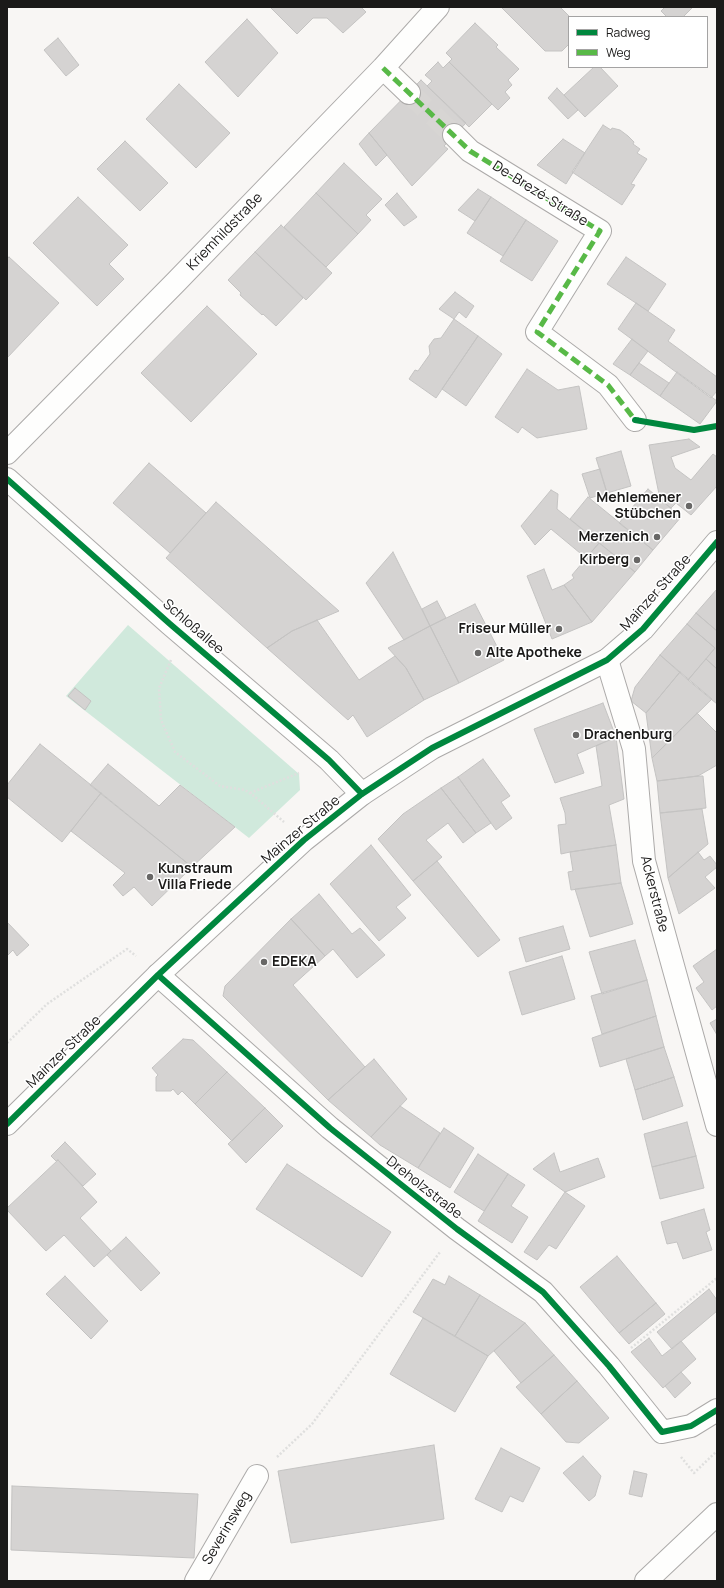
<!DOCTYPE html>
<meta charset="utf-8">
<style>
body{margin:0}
#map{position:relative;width:724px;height:1588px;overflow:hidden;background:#f8f6f4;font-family:Manrope,sans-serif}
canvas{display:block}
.frame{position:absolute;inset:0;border:8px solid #1b1a19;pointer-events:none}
.legend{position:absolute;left:568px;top:16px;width:140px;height:52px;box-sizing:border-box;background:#fff;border:1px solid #a4a3a3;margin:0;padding:5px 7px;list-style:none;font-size:12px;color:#1b1a19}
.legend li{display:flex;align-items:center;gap:8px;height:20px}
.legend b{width:20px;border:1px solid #a4a3a3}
</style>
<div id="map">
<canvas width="724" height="1588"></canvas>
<div class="frame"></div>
<ul class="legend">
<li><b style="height:5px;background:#00873e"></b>Radweg</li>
<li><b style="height:5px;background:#58b947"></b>Weg</li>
</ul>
</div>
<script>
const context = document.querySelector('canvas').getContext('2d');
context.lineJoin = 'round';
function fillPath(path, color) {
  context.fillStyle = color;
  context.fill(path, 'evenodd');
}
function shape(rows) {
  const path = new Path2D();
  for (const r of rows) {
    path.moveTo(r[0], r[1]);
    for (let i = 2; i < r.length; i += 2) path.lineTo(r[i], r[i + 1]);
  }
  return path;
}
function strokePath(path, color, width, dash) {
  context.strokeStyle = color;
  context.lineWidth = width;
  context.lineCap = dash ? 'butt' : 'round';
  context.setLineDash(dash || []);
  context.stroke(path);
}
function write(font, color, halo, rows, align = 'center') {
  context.font = font + ' Manrope,sans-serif';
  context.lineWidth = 3;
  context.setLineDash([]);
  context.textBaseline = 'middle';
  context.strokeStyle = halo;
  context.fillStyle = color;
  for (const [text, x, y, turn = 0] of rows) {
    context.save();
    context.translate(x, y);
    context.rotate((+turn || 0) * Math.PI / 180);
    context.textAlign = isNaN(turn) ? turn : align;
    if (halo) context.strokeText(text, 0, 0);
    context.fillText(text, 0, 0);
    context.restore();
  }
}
fillPath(shape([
 [128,625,299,774,300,790,249,838,66,696]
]), '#d0e9dc');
const building = shape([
 [270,7,361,7,366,12,343,33,327,18,313,18,297,34,270,7],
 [501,7,560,7,570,17,569,44,562,51,545,51,501,7],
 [665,7,690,7,692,8,683,17,667,17,661,11,665,7],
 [247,19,278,53,238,97,205,62,247,19],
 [475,23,498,45,496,47,519,69,508,80,512,85,505,92,510,98,498,110,449,62,452,59,446,53,475,23],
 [58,38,79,65,66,76,44,50,58,38],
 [438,62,443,68,449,62,492,104,469,127,427,86,432,81,425,75,438,62],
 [594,67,600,67,618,86,585,117,564,95,594,67],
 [421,80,466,123,444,146,448,149,412,186,369,133,421,80],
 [179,84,230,133,196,168,146,119,179,84],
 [557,88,578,110,568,119,548,98,557,88],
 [603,125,611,130,612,128,620,130,628,136,634,142,633,144,640,149,637,153,647,159,631,184,635,185,622,205,572,172,603,125],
 [369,133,387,155,376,166,359,144,369,133],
 [563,139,585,153,566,184,537,165,563,139],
 [125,141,168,183,140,211,97,169,125,141],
 [344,163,382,199,366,215,371,220,358,234,316,193,344,163],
 [478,189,491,197,475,221,458,210,478,189],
 [316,193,358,234,326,267,284,227,316,193],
 [397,193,417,217,404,226,385,205,397,193],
 [78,197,128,245,109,264,124,279,97,306,33,243,78,197],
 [491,197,526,220,503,256,467,233,491,197],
 [526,220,558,241,532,281,500,261,526,220],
 [281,225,332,273,306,300,255,252,281,225],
 [255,252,303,298,276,326,263,314,262,315,240,295,241,293,228,280,255,252],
 [9,257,59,303,7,358,7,259,9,257],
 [626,257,666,284,648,311,607,284,626,257],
 [455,292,474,306,466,318,459,312,454,319,439,309,455,292],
 [636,303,675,330,668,341,717,377,717,391,711,398,618,329,636,303],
 [207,306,257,354,191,422,141,373,207,306],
 [454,319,478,336,436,398,409,379,415,370,418,371,430,354,429,346,434,339,441,338,454,319],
 [478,336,502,354,466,406,442,389,478,336],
 [632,339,648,351,630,375,613,364,632,339],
 [639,363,669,383,660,396,630,375,639,363],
 [527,369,558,390,579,386,587,429,537,438,522,427,518,433,495,417,527,369],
 [677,372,717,401,700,424,660,396,677,372],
 [689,439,700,447,671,457,675,468,691,480,713,454,717,457,717,486,691,515,676,503,671,508,660,499,649,445,689,439],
 [621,451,631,486,607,493,596,458,621,451],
 [149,463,206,513,170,553,113,503,149,463],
 [600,469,607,493,590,498,582,474,600,469],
 [648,489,681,517,653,550,619,523,648,489],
 [551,490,558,494,557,509,599,543,586,558,551,529,535,545,521,526,551,490],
 [588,497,653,550,635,572,570,519,588,497],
 [216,502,339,611,292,631,267,648,166,558,216,502],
 [599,543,635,572,592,622,564,585,574,578,572,575,599,543],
 [393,552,430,626,404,640,366,583,393,552],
 [544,569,552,590,564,585,592,622,552,639,527,576,544,569],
 [717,589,717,631,696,613,717,589],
 [437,601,446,618,430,626,422,609,437,601],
 [475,604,504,660,459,683,430,626,475,604],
 [696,613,717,631,717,669,706,659,715,648,687,624,696,613],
 [317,620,359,680,395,656,406,668,424,700,367,737,353,715,348,720,267,648,292,631,317,620],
 [687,624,715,648,688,680,660,655,687,624],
 [430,626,459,683,424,700,406,668,388,648,430,626],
 [660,655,680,672,646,713,631,701,635,687,660,655],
 [706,659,717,669,717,704,688,680,706,659],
 [680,672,712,699,652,758,646,713,680,672],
 [75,688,91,701,85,710,68,696,75,688],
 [603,703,616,737,577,754,584,773,555,783,534,729,603,703],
 [697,713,717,733,717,765,698,776,657,781,652,758,697,713],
 [616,737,624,799,609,805,616,845,570,852,561,854,558,825,566,824,565,813,560,798,602,786,596,746,616,737],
 [40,744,101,793,62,842,7,797,7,785,40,744],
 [483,759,510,796,501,802,512,818,496,830,458,777,483,759],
 [108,764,159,806,180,785,235,827,192,867,90,785,108,764],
 [698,776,703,776,706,808,660,813,657,781,698,776],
 [458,777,491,823,476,833,441,788,458,777],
 [441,788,476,833,463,843,448,823,426,840,442,857,413,881,378,839,403,814,441,788],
 [101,793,192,867,152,906,134,887,123,896,113,885,125,873,71,831,101,793],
 [702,809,708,844,668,878,660,813,702,809],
 [371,845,411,895,396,907,406,918,379,941,330,884,371,845],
 [616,845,621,883,571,890,568,872,573,871,570,852,616,845],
 [698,852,704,860,710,856,717,865,717,867,705,877,715,888,679,914,668,878,698,852],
 [437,861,500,940,478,957,413,881,437,861],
 [621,883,633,924,590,937,575,889,621,883],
 [319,894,352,934,360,928,385,955,357,978,333,949,325,956,291,919,319,894],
 [291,919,325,956,293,985,365,1067,328,1100,223,996,225,986,291,919],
 [7,922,29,945,17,956,13,950,7,956,7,922],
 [563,926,570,949,526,962,519,938,563,926],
 [635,940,647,980,602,994,589,952,635,940],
 [717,949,717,1006,712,1010,696,988,704,982,693,966,717,949],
 [562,956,575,999,522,1015,509,972,562,956],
 [647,980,656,1016,602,1034,591,996,647,980],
 [656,1016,664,1047,600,1067,592,1038,656,1016],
 [717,1019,717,1035,710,1023,717,1019],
 [183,1039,193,1040,227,1072,195,1104,182,1091,178,1095,173,1089,171,1091,156,1091,156,1077,158,1075,152,1068,183,1039],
 [664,1047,674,1077,635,1090,626,1059,664,1047],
 [374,1059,407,1099,371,1137,328,1100,374,1059],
 [227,1072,265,1108,232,1141,195,1104,227,1072],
 [674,1077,683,1106,643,1120,635,1090,674,1077],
 [400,1106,440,1133,418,1168,380,1145,371,1137,400,1106],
 [265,1108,283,1126,246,1163,228,1144,265,1108],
 [687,1122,696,1156,652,1167,644,1134,687,1122],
 [444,1128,474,1148,450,1188,418,1168,444,1128],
 [65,1142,96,1174,83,1186,58,1160,56,1161,51,1156,65,1142],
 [554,1153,560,1172,598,1158,605,1177,565,1192,533,1169,554,1153],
 [478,1154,508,1174,484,1211,454,1192,478,1154],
 [696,1156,704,1188,660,1199,652,1167,696,1156],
 [58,1160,97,1202,80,1218,111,1251,94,1267,64,1235,46,1251,7,1210,7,1208,58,1160],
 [287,1164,391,1232,362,1277,256,1209,287,1164],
 [508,1174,525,1185,511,1206,528,1217,512,1243,478,1221,508,1174],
 [565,1192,585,1206,556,1249,549,1245,537,1260,524,1252,565,1192],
 [704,1209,710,1230,706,1232,712,1250,683,1259,677,1242,667,1244,661,1222,704,1209],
 [126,1237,160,1273,141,1291,107,1255,126,1237],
 [617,1256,656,1303,619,1333,580,1287,617,1256],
 [65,1276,108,1321,91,1339,46,1294,65,1276],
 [449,1276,480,1295,455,1336,413,1312,433,1279,445,1285,449,1276],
 [709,1289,717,1300,717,1311,672,1349,657,1332,709,1289],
 [480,1295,525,1323,488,1356,455,1336,480,1295],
 [656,1303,665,1314,629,1344,619,1333,656,1303],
 [423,1318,488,1356,455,1412,390,1374,423,1318],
 [525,1323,554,1355,521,1383,494,1351,525,1323],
 [649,1338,662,1356,681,1341,696,1359,663,1388,631,1352,649,1338],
 [554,1355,577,1381,541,1414,516,1387,554,1355],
 [681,1372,691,1383,675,1398,665,1386,681,1372],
 [577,1381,609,1418,579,1443,566,1442,541,1414,577,1381],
 [434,1445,444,1519,291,1543,278,1471,434,1445],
 [501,1448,540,1468,523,1502,510,1496,502,1512,475,1499,501,1448],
 [583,1456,601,1476,595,1496,589,1501,563,1473,583,1456],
 [634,1471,647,1474,642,1497,629,1494,634,1471],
 [12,1486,198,1494,194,1558,11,1550,12,1486]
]);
fillPath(building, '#d5d3d2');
strokePath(building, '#c4c3c2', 1);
strokePath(shape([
 [409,93,454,135]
]), '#d7d5d3', 22, [22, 11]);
const minor = shape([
 [383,68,409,93],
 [454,135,470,151,600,231,537,332,608,385,635,420],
 [7,453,176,282,383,68,438,7],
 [7,479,170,624,329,760,362,794],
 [607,660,634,749,644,861,717,1125],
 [158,975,330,1128,457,1229,543,1292,609,1366,662,1432,691,1426,717,1410],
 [196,1581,257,1476]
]);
const tertiary = shape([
 [7,1124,158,975,304,840,362,794,432,748,607,660,643,629,717,542]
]);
const primary = shape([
 [646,1581,717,1514]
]);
strokePath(minor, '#acaaa9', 24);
strokePath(tertiary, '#acaaa9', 24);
strokePath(primary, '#acaaa9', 24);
strokePath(shape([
 [171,660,159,688,161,720,175,752,220,786,245,790,254,796,284,822],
 [250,793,299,773],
 [7,1043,47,1004,127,949,136,956],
 [631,1348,717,1278],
 [277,1457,312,1424,440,1252],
 [681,1457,694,1473,717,1451]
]), '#dfdfde', 2.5, [2, 2]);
strokePath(minor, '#fefefd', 22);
strokePath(tertiary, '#fefefd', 22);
strokePath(primary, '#fefefd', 22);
strokePath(shape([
 [383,68,470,151,600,231,537,332,608,385,635,420,639,420]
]), '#58b947', 5, [10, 5]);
strokePath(shape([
 [635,420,694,430,717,426],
 [7,479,170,624,329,760,362,794],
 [158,975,330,1128,457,1229,543,1292,609,1366,662,1432,691,1426,717,1410],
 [7,1124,158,975,304,840,362,794,432,748,607,660,643,629,717,542]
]), '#00873e', 6);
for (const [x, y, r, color] of [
 [689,506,4,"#686766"],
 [657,537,4,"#686766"],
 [637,560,4,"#686766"],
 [559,629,4,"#686766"],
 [478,653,4,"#686766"],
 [576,735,4,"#686766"],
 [150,877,4,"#686766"],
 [264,962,4,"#686766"]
]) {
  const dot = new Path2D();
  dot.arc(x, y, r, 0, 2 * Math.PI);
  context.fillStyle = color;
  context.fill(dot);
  strokePath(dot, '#fff', 1.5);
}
write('14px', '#1b1a19', '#fff', [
 ["De-Brezé-Straße",540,194,32],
 ["Kriemhildstraße",225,232,-46],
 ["Mainzer Straße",656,593,-48],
 ["Schloßallee",193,627,41],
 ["Mainzer Straße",301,830,-40],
 ["Ackerstraße",654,894,76],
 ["Mainzer Straße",64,1052,-44],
 ["Dreholzstraße",424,1188,38],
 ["Severinsweg",227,1528,-60]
]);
write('bold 14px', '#1b1a19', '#fff', [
 ["Mehlemener",681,498],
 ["Stübchen",681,514],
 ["Merzenich",649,537],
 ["Kirberg",629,560],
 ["Friseur Müller",551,629],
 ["Alte Apotheke",486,653,"left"],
 ["Drachenburg",584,735,"left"],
 ["Kunstraum",158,869,"left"],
 ["Villa Friede",158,885,"left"],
 ["EDEKA",272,962,"left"]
], 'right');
</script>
